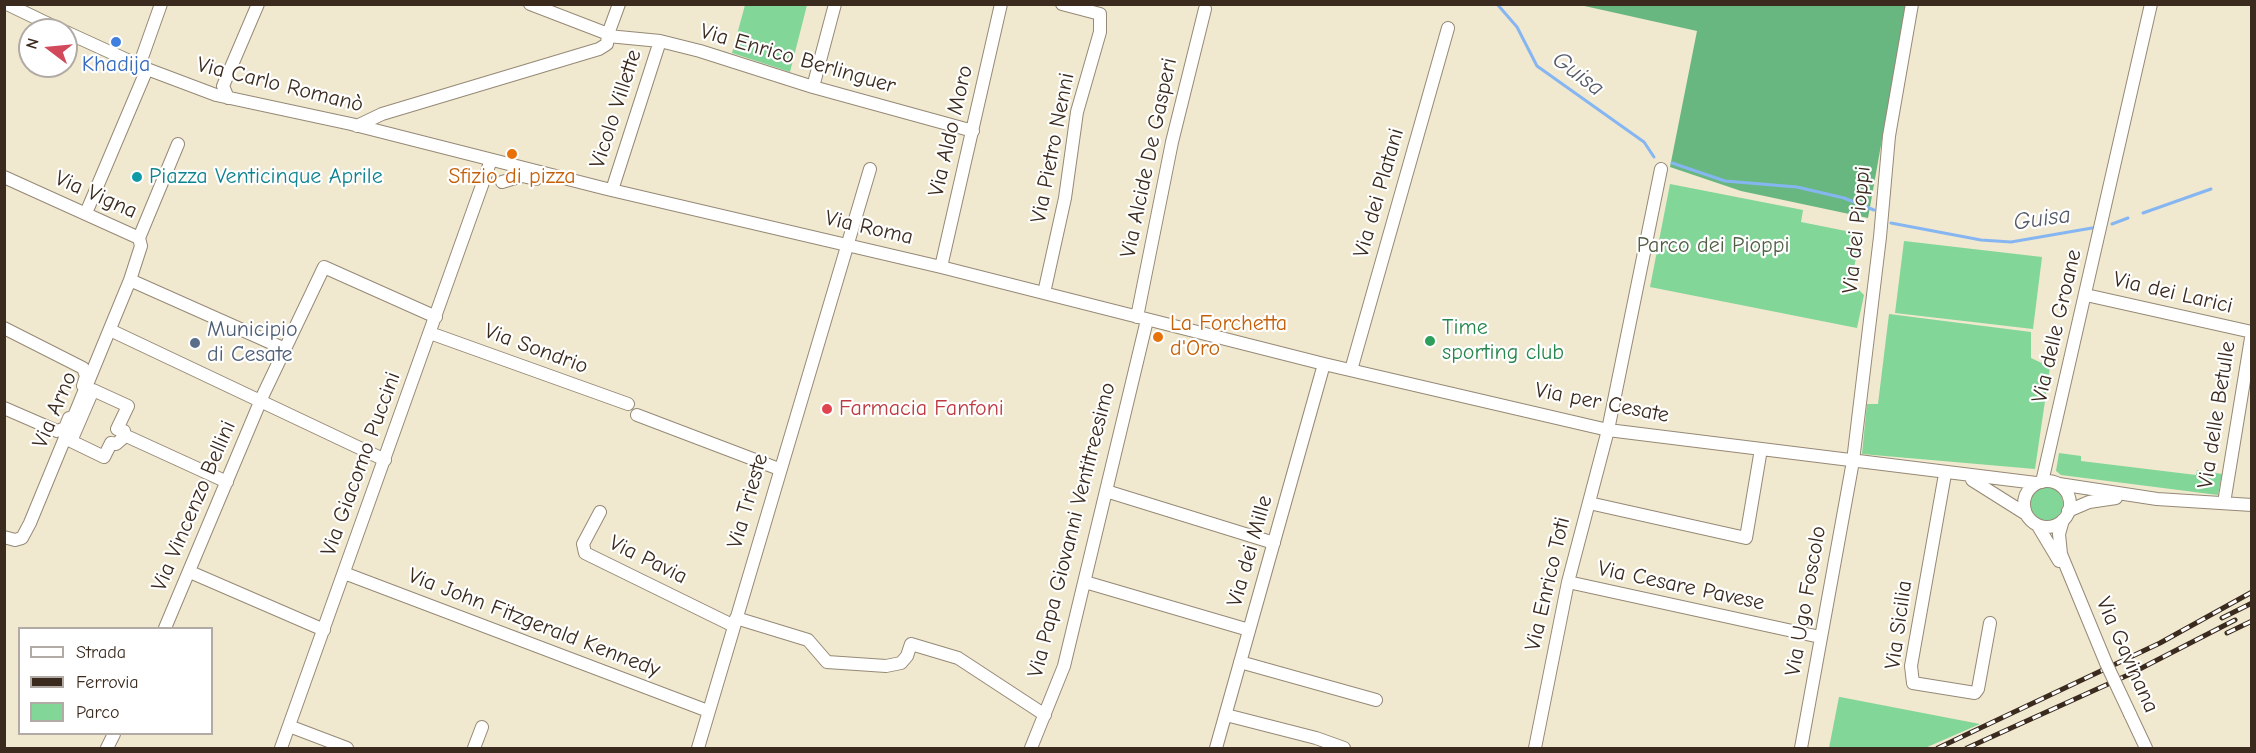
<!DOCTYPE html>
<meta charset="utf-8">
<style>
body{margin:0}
#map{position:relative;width:2256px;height:753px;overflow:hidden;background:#f0e8cf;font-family:"Comic Neue",sans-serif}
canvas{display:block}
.frame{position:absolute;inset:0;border:6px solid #3b2a1e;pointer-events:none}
.legend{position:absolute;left:18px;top:627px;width:195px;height:108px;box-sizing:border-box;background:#fff;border:2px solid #b1aaa5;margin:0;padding:8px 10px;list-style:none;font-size:18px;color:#3b2a1e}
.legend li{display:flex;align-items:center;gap:12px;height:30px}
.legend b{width:30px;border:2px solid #b1aaa5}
.north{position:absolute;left:18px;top:18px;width:60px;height:60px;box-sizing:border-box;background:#fff;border:2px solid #b1aaa5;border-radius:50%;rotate:286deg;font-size:16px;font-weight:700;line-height:24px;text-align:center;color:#3b2a1e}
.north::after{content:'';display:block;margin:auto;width:21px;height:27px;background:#d1495b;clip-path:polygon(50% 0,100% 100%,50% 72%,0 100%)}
</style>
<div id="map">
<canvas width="2256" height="753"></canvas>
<div class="frame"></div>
<ul class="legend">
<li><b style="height:8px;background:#fff"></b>Strada</li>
<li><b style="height:8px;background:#3b2a1e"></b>Ferrovia</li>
<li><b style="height:16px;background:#82d698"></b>Parco</li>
</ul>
<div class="north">N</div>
</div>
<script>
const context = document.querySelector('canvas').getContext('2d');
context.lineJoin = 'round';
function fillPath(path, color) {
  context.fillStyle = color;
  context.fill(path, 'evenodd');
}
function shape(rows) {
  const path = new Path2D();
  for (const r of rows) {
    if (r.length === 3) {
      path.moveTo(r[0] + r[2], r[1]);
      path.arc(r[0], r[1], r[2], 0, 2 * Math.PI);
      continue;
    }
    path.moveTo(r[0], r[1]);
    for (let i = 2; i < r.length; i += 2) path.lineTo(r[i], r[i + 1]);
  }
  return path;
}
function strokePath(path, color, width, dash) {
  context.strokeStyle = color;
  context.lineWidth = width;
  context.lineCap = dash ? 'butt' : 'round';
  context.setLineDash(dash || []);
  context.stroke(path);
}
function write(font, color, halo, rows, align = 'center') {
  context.font = font + ' "Comic Neue",sans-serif';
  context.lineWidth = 4.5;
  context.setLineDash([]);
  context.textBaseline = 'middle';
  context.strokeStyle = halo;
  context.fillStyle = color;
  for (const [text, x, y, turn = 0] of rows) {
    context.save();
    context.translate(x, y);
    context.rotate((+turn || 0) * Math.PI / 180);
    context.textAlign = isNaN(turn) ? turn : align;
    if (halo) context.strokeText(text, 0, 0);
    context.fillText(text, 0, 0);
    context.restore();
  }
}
fillPath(shape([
 [745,5,807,5,790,72,732,53],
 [1670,184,1803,210,1801,222,1861,234,1851,282,1864,295,1857,328,1650,287],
 [1904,241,2042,257,2033,329,1895,313],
 [1889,314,2031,332,2031,358,2050,367,2035,469,1862,454,1867,404,1878,404],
 [2059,453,2081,456,2081,461,2196,475,2197,470,2222,474,2218,495,2061,475,2056,471],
 [2046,504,17],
 [1839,697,1840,697,1980,724,1925,748,1829,748]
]), '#82d698');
fillPath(shape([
 [1580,5,1906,5,1868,218,1741,191,1670,167,1697,31]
]), '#69b780');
strokePath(shape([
 [1497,4,1517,27,1537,66,1644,142,1654,157],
 [1672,163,1725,181,1797,187,1844,198,1874,210],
 [2143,213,2211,189],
 [1891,223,1981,240,2011,242,2092,228],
 [2112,224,2128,218]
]), '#86b6f2', 3);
const minor = shape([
 [7,4,61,30],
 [530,4,608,34],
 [66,32,147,69,216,95,351,124,607,189,941,267,1324,364,1608,430,2036,483],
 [608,36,660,41,700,51,813,87,973,131],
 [139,66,161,4],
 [813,87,835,4],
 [228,98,223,86,258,4],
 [357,126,382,114,599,49,607,44,608,34,619,4],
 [4,177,139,238,141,246,130,280,30,523,22,538,15,540,4,537],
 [502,182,522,176,536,179],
 [612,190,660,41],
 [86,213,147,69],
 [139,238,178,144],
 [941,267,1001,4],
 [130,280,285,349],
 [1044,293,1065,198,1077,112,1100,32,1100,14,1062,4],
 [2086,295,2252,332],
 [1137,317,1172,142,1205,9],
 [4,328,83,368,86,376,83,386],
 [110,330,385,460],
 [430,333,628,404],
 [1351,370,1448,28],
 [93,390,128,406,117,429,124,431,123,438,116,444,111,443,104,457,71,441,93,390],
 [4,408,57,431,65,428,69,418],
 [637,415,779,469],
 [122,434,227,482],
 [1945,474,1911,666,1913,683,1975,693,1978,689,1990,623],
 [1972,480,2026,514],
 [2047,504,23],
 [2042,482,2151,4],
 [2059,484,2157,499,2252,505],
 [1106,491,1274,543],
 [1589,503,1746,538,1761,449],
 [2224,503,2252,332],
 [2068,511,2089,502,2116,498],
 [600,512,583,544,585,553,734,626],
 [2063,520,2059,534,2061,554,2106,663],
 [2038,526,2059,561],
 [190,572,324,630],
 [344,573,708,711],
 [1085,582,1249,630],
 [1568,582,1820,637],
 [736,618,808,640,827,662,886,666,901,663,907,656,911,644,958,658,1045,715],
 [165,628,263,395,324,267,436,317],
 [1240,662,1376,700],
 [2130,714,2146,748],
 [1226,715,1316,738,1344,748],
 [289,726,347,748],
 [107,748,114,734],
 [281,748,491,160],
 [474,748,482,727],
 [698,748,870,169],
 [1031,748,1064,666,1147,320],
 [1216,748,1324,364],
 [1535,748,1568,582,1608,430,1661,169],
 [1801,748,1853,461,1880,237,1889,136,1912,4]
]);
strokePath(minor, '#968976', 14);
strokePath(minor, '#fff', 12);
const rail = shape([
 [2222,618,2252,603],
 [2227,633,2252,621],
 [1938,748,2160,643,2252,592],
 [1967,748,2128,675,2235,620]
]);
strokePath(rail, '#3b2a1e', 5);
strokePath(rail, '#fff', 3, [9]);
const minorBridge = shape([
 [2106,663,2130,714]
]);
strokePath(minorBridge, '#968976', 14, []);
strokePath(minorBridge, '#fff', 12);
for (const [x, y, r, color] of [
 [116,42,6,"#3f7fe0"],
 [512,154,6,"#e8710a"],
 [137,177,6,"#0f9aa8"],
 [1158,337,6,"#e8710a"],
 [1430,341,6,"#2e9e5b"],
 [195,343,6,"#5c6f8a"],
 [827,409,6,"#e0444e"]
]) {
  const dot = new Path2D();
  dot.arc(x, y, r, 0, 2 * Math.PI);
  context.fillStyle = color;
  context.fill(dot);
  strokePath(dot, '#fff', 2);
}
write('22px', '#3b2a1e', '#fff', [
 ["Via Enrico Berlinguer",798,59,16],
 ["Via Carlo Romanò",280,85,14],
 ["Vicolo Villette",616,109,-72],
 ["Via Aldo Moro",951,131,-77],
 ["Via Pietro Nenni",1053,148,-79],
 ["Via Alcide De Gasperi",1149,158,-78],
 ["Via dei Platani",1379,193,-74],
 ["Via Vigna",96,195,24],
 ["Via Roma",869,228,13],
 ["Via dei Pioppi",1857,230,-84],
 ["Via dei Larici",2173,293,13],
 ["Via delle Groane",2057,326,-77],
 ["Via Sondrio",536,349,20],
 ["Via per Cesate",1602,403,11],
 ["Via Arno",55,410,-67],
 ["Via delle Betulle",2217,415,-81],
 ["Via Giacomo Puccini",361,464,-70],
 ["Via Trieste",748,501,-74],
 ["Via Vincenzo Bellini",194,506,-67],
 ["Via Papa Giovanni Ventitreesimo",1072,530,-76],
 ["Via dei Mille",1250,551,-74],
 ["Via Pavia",648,560,26],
 ["Via Enrico Toti",1548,584,-77],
 ["Via Cesare Pavese",1681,586,12],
 ["Via Ugo Foscolo",1806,601,-80],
 ["Via John Fitzgerald Kennedy",534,623,21],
 ["Via Sicilia",1899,625,-82],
 ["Via Gavinana",2127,655,66]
]);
write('22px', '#366cbe', '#fff', [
 ["Khadija",116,65]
]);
write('22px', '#0d838f', '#fff', [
 ["Piazza Venticinque Aprile",149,177]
], 'left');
write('22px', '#c56008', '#fff', [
 ["Sfizio di pizza",512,177],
 ["La Forchetta",1170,324,"left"],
 ["d'Oro",1170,349,"left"]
]);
write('22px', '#505e43', '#fff', [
 ["Parco dei Pioppi",1713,246]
]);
write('22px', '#27864d', '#fff', [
 ["Time",1442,328],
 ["sporting club",1442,353]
], 'left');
write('22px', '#4e5e75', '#fff', [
 ["Municipio",207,330],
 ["di Cesate",207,355]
], 'left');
write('22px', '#be3a42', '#fff', [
 ["Farmacia Fanfoni",839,409]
], 'left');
write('italic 24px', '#555b68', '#fff', [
 ["Guisa",1578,74,37],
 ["Guisa",2042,219,-8]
]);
</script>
